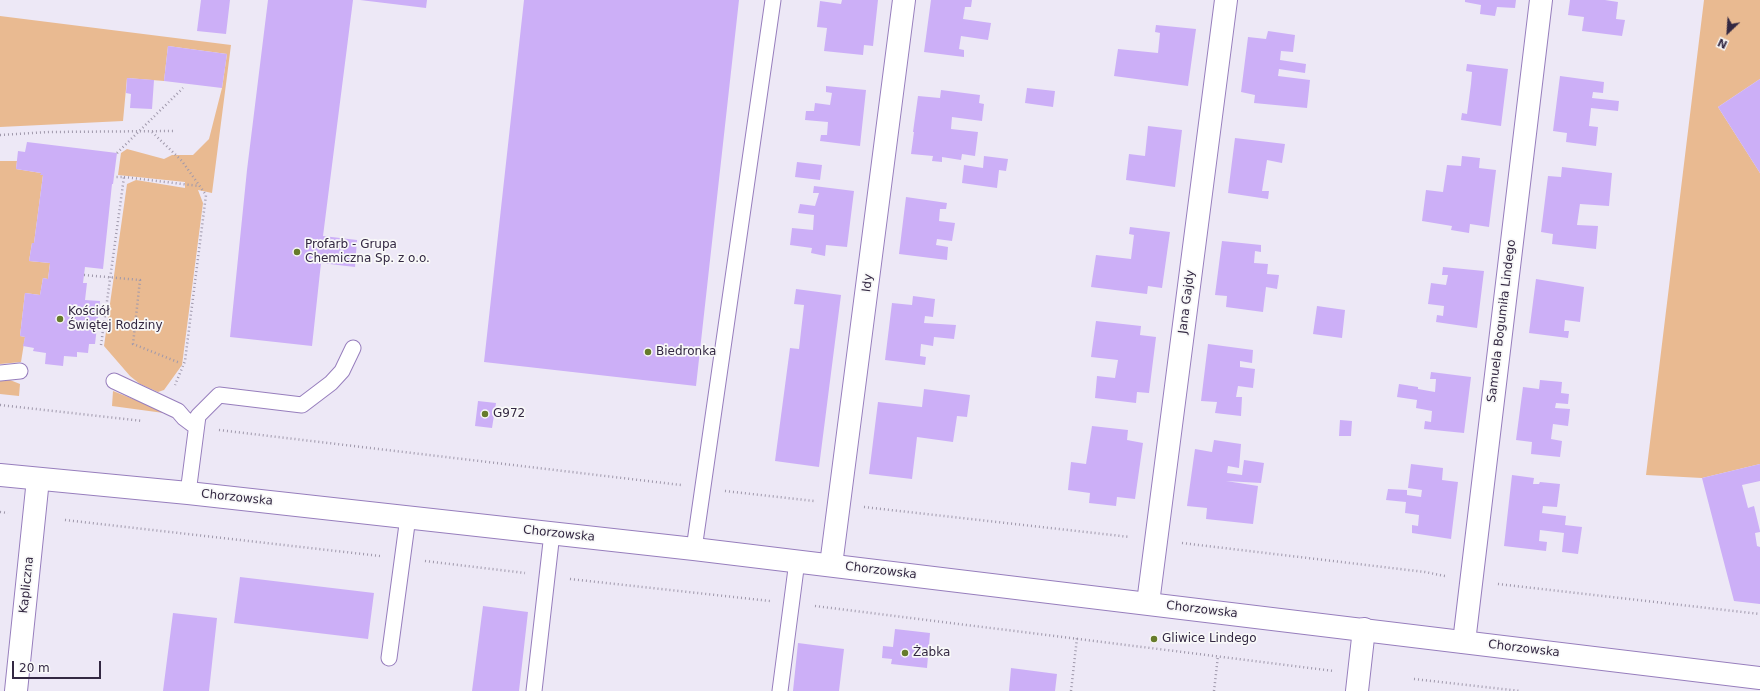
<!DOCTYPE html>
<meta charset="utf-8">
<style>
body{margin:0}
#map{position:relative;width:1760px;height:691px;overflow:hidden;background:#ede8f6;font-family:"DejaVu Sans",sans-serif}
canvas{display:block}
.north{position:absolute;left:1708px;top:12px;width:40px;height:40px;-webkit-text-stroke:3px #f8f8f8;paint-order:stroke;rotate:205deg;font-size:11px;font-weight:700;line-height:16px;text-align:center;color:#332842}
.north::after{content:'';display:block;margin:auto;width:14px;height:18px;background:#332842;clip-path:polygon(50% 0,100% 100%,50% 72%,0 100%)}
.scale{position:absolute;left:12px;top:661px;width:89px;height:18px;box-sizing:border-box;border:2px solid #332842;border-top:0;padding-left:5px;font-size:12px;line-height:14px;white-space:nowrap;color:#332842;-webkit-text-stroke:3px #f8f8f8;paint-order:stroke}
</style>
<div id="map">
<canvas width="1760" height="691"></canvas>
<div class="north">N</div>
<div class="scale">20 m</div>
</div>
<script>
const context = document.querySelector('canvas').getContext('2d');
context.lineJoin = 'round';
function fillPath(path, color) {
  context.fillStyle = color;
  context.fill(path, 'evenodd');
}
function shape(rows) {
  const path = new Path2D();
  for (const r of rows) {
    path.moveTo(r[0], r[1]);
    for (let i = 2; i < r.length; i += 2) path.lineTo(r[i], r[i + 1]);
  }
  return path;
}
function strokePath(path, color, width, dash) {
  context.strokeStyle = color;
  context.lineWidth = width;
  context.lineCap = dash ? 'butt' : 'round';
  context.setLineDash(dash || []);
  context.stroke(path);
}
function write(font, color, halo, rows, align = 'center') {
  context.font = font + ' "DejaVu Sans",sans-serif';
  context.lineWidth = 3.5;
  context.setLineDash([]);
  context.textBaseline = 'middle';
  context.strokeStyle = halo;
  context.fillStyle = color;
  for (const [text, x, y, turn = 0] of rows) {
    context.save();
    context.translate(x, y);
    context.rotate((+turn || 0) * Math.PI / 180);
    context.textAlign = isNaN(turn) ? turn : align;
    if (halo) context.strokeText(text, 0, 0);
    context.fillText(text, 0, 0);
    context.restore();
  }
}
fillPath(shape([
 [1704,0,1760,0,1760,79,1718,107,1760,173,1760,464,1702,478,1646,475],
 [0,16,231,45,212,193,198,190,203,203,182,365,164,390,158,392,140,384,130,376,104,346,127,184,136,180,185,188,185,182,118,175,121,153,127,149,164,159,172,155,193,155,209,139,222,88,227,54,168,46,164,81,127,78,123,121,0,127],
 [0,161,17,161,16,169,41,173,43,175,34,243,32,243,29,261,50,263,48,279,43,278,40,295,25,293,20,336,25,337,21,362,0,364],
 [0,380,10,380,20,384,19,396,0,394],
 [113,391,171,414,112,406]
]), '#e9ba91');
fillPath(shape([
 [201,0,230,0,226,34,197,31],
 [268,0,353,0,323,236,357,240,355,267,321,263,312,346,230,337,247,170],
 [360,0,427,0,426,8],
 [524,0,739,0,696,386,484,362],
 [842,0,878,0,873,46,864,45,863,55,824,51,827,28,817,27,820,1,841,4],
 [931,0,972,0,971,7,965,7,963,19,991,23,988,40,961,36,959,49,964,50,964,57,924,52],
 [1465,0,1516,0,1515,8,1497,7,1495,16,1480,14,1481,5,1465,2],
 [1570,0,1605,0,1618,2,1616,19,1625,20,1622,36,1582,31,1584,17,1568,15],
 [1156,25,1196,29,1188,86,1114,76,1118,49,1158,53,1160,33,1155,32],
 [1268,31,1295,35,1293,52,1281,51,1280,60,1306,64,1305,73,1279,69,1278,76,1310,80,1307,108,1254,103,1255,95,1241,92,1248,37,1266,39],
 [168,46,227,54,222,88,164,81],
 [1467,64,1508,69,1501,126,1461,120,1462,113,1467,114,1471,84,1472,72,1466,71],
 [1560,76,1604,82,1603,93,1593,92,1592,98,1619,101,1618,111,1591,108,1589,126,1598,127,1596,146,1566,142,1567,133,1553,131],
 [127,78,154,80,152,109,130,108,131,94,126,93],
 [1760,79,1760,173,1718,107],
 [826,86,866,90,860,146,820,141,821,135,827,135,828,122,805,120,806,111,814,111,815,103,830,105,832,93,826,92],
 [1027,88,1055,91,1053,107,1025,103],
 [941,90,980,95,979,103,984,104,982,121,952,117,951,129,978,132,975,156,962,154,961,160,942,157,942,162,932,161,933,156,911,154,914,132,913,132,918,96,940,98],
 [1148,126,1182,130,1175,187,1126,180,1129,154,1145,156],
 [1235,138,1285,144,1282,163,1267,160,1262,191,1269,191,1268,199,1228,193],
 [27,142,117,153,113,184,112,184,103,269,85,267,83,283,87,283,85,300,100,301,95,344,89,344,88,353,77,352,77,357,64,356,63,366,45,364,46,353,33,351,34,348,23,346,25,337,20,336,25,293,40,295,43,278,48,279,50,263,29,261,32,243,34,243,43,175,40,175,41,173,16,169,18,151,25,152],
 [984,156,1008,159,1006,171,999,170,997,188,962,183,964,165,983,168],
 [1462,156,1480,158,1479,168,1496,170,1489,227,1470,224,1469,233,1451,230,1452,226,1422,221,1426,190,1443,192,1447,165,1461,166],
 [797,162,822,165,820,180,795,177],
 [1562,167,1612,173,1609,206,1580,204,1577,225,1598,226,1596,249,1552,244,1553,234,1541,232,1548,176,1561,177],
 [814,186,854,191,847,247,826,245,825,256,811,253,812,248,790,245,792,228,813,230,814,215,798,213,800,204,815,206,819,193,813,193],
 [906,197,947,203,946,209,940,209,939,221,955,223,952,241,937,239,936,245,948,247,947,260,899,254],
 [1130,227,1170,232,1162,288,1148,286,1147,294,1091,287,1096,255,1131,259,1134,235,1129,234],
 [1222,241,1261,245,1261,252,1255,251,1254,263,1268,264,1267,274,1279,275,1277,289,1266,287,1263,312,1226,307,1227,296,1215,295],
 [1443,267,1484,271,1477,328,1436,322,1437,315,1443,316,1444,306,1428,304,1431,283,1446,285,1448,275,1442,275],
 [1536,279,1584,287,1580,322,1565,320,1564,331,1569,331,1568,338,1529,333],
 [796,289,841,295,819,467,775,461,790,348,799,349,804,305,794,304],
 [913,296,935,299,933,317,925,316,924,323,956,325,954,339,934,337,933,346,921,344,920,356,926,357,925,365,885,360,892,303,912,305],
 [1317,306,1345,310,1342,338,1313,334],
 [1096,321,1141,326,1140,335,1156,337,1149,393,1137,392,1136,403,1095,398,1097,376,1115,378,1118,360,1091,357],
 [1208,344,1253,350,1252,363,1240,361,1240,367,1255,369,1253,388,1238,386,1236,397,1242,397,1241,416,1215,413,1217,402,1201,401],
 [1431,372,1471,377,1464,433,1424,429,1425,421,1431,422,1432,411,1416,408,1417,400,1397,397,1399,384,1418,387,1418,389,1435,392,1436,379,1430,379],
 [1540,380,1562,382,1561,393,1569,394,1568,404,1556,403,1555,408,1570,409,1568,426,1553,424,1551,439,1562,441,1560,457,1531,454,1532,442,1516,440,1523,387,1539,389],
 [924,389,970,395,967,417,957,416,953,442,917,437,912,479,869,474,878,402,922,407],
 [478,401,496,403,492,428,475,426],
 [1340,420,1352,421,1351,436,1339,436],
 [1092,426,1128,430,1127,440,1143,443,1135,499,1117,497,1116,506,1089,503,1090,493,1068,490,1071,462,1086,464],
 [1214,440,1241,444,1239,468,1228,466,1227,473,1242,475,1244,460,1264,463,1261,483,1226,481,1258,486,1253,524,1206,519,1207,508,1187,506,1195,449,1212,452],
 [1411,464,1443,468,1442,480,1458,482,1451,539,1412,533,1412,525,1418,526,1419,515,1405,513,1406,502,1386,500,1388,489,1407,490,1407,495,1421,497,1422,490,1408,488],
 [1760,464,1760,481,1742,485,1748,508,1754,506,1760,531,1760,532,1755,533,1757,546,1760,547,1760,604,1734,601,1702,478],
 [1512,475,1534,478,1533,484,1539,484,1540,482,1560,484,1557,507,1543,506,1542,513,1566,516,1565,525,1582,527,1578,554,1562,552,1564,533,1540,530,1539,541,1547,542,1546,551,1504,546],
 [240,577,374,593,368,639,234,623],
 [483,606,528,612,519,691,472,691],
 [173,613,217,618,209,691,163,691],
 [895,629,930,633,927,668,891,664,892,659,882,658,883,646,893,647],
 [798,643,844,649,839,691,793,691],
 [1011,668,1057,674,1055,691,1009,691]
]), '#ccaff7');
const service = shape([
 [0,373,20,371],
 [114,381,178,411,184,418,196,427],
 [188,493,198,416,219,395,302,405,331,383,342,371,353,348],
 [694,549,773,0],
 [389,658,408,517],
 [534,691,552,533],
 [780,691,797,561]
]);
const minor = shape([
 [831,565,904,0],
 [1148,603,1226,0],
 [1464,642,1541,0],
 [16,691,38,479],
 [1357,691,1364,629]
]);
const secondary = shape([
 [0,475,188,493,694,549,1760,678]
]);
strokePath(service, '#977ebd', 17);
strokePath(minor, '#977ebd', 24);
strokePath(secondary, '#977ebd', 24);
strokePath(shape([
 [152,132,182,161,206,195,185,361,175,385],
 [0,135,50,132,174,131],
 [117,153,183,88],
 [124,177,199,186],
 [84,275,140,280,133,344,180,363],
 [101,345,124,177,114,177],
 [0,405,143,421],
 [219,430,681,485],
 [725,491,814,501],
 [864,507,1130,537],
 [0,512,8,513],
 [65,520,380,556],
 [1182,543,1425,572,1445,576],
 [425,561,525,573],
 [570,579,770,601],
 [1498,584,1760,614],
 [815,606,1334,671],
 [1414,679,1520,691],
 [1071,691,1077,638],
 [1214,691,1218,656]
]), '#9f98ab', 2.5, [1, 3]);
strokePath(service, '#fff', 15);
strokePath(minor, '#fff', 22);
strokePath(secondary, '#fff', 22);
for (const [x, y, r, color] of [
 [297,252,4,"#667b2b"],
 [60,319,4,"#667b2b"],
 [648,352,4,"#667b2b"],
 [485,414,4,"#667b2b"],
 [1154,639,4,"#667b2b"],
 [905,653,4,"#667b2b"]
]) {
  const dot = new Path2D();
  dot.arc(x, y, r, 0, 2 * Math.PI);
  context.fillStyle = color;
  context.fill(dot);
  strokePath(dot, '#f8f8f8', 1.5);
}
write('12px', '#332842', '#f8f8f8', [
 ["Profarb - Grupa",305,245],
 ["Chemiczna Sp. z o.o.",305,259],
 ["Kościół",68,312],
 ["Świętej Rodziny",68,326],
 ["Biedronka",656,352],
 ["G972",493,414],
 ["Gliwice Lindego",1162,639],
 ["Żabka",913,653]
], 'left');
write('12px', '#332842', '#f8f8f8', [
 ["Idy",868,283,-83],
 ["Jana Gajdy",1187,302,-83],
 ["Samuela Bogumiła Lindego",1502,321,-83],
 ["Chorzowska",237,498,6],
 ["Chorzowska",559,534,6],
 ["Chorzowska",881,571,7],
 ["Kapliczna",27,585,-84],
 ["Chorzowska",1202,610,7],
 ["Chorzowska",1524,649,7]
]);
</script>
